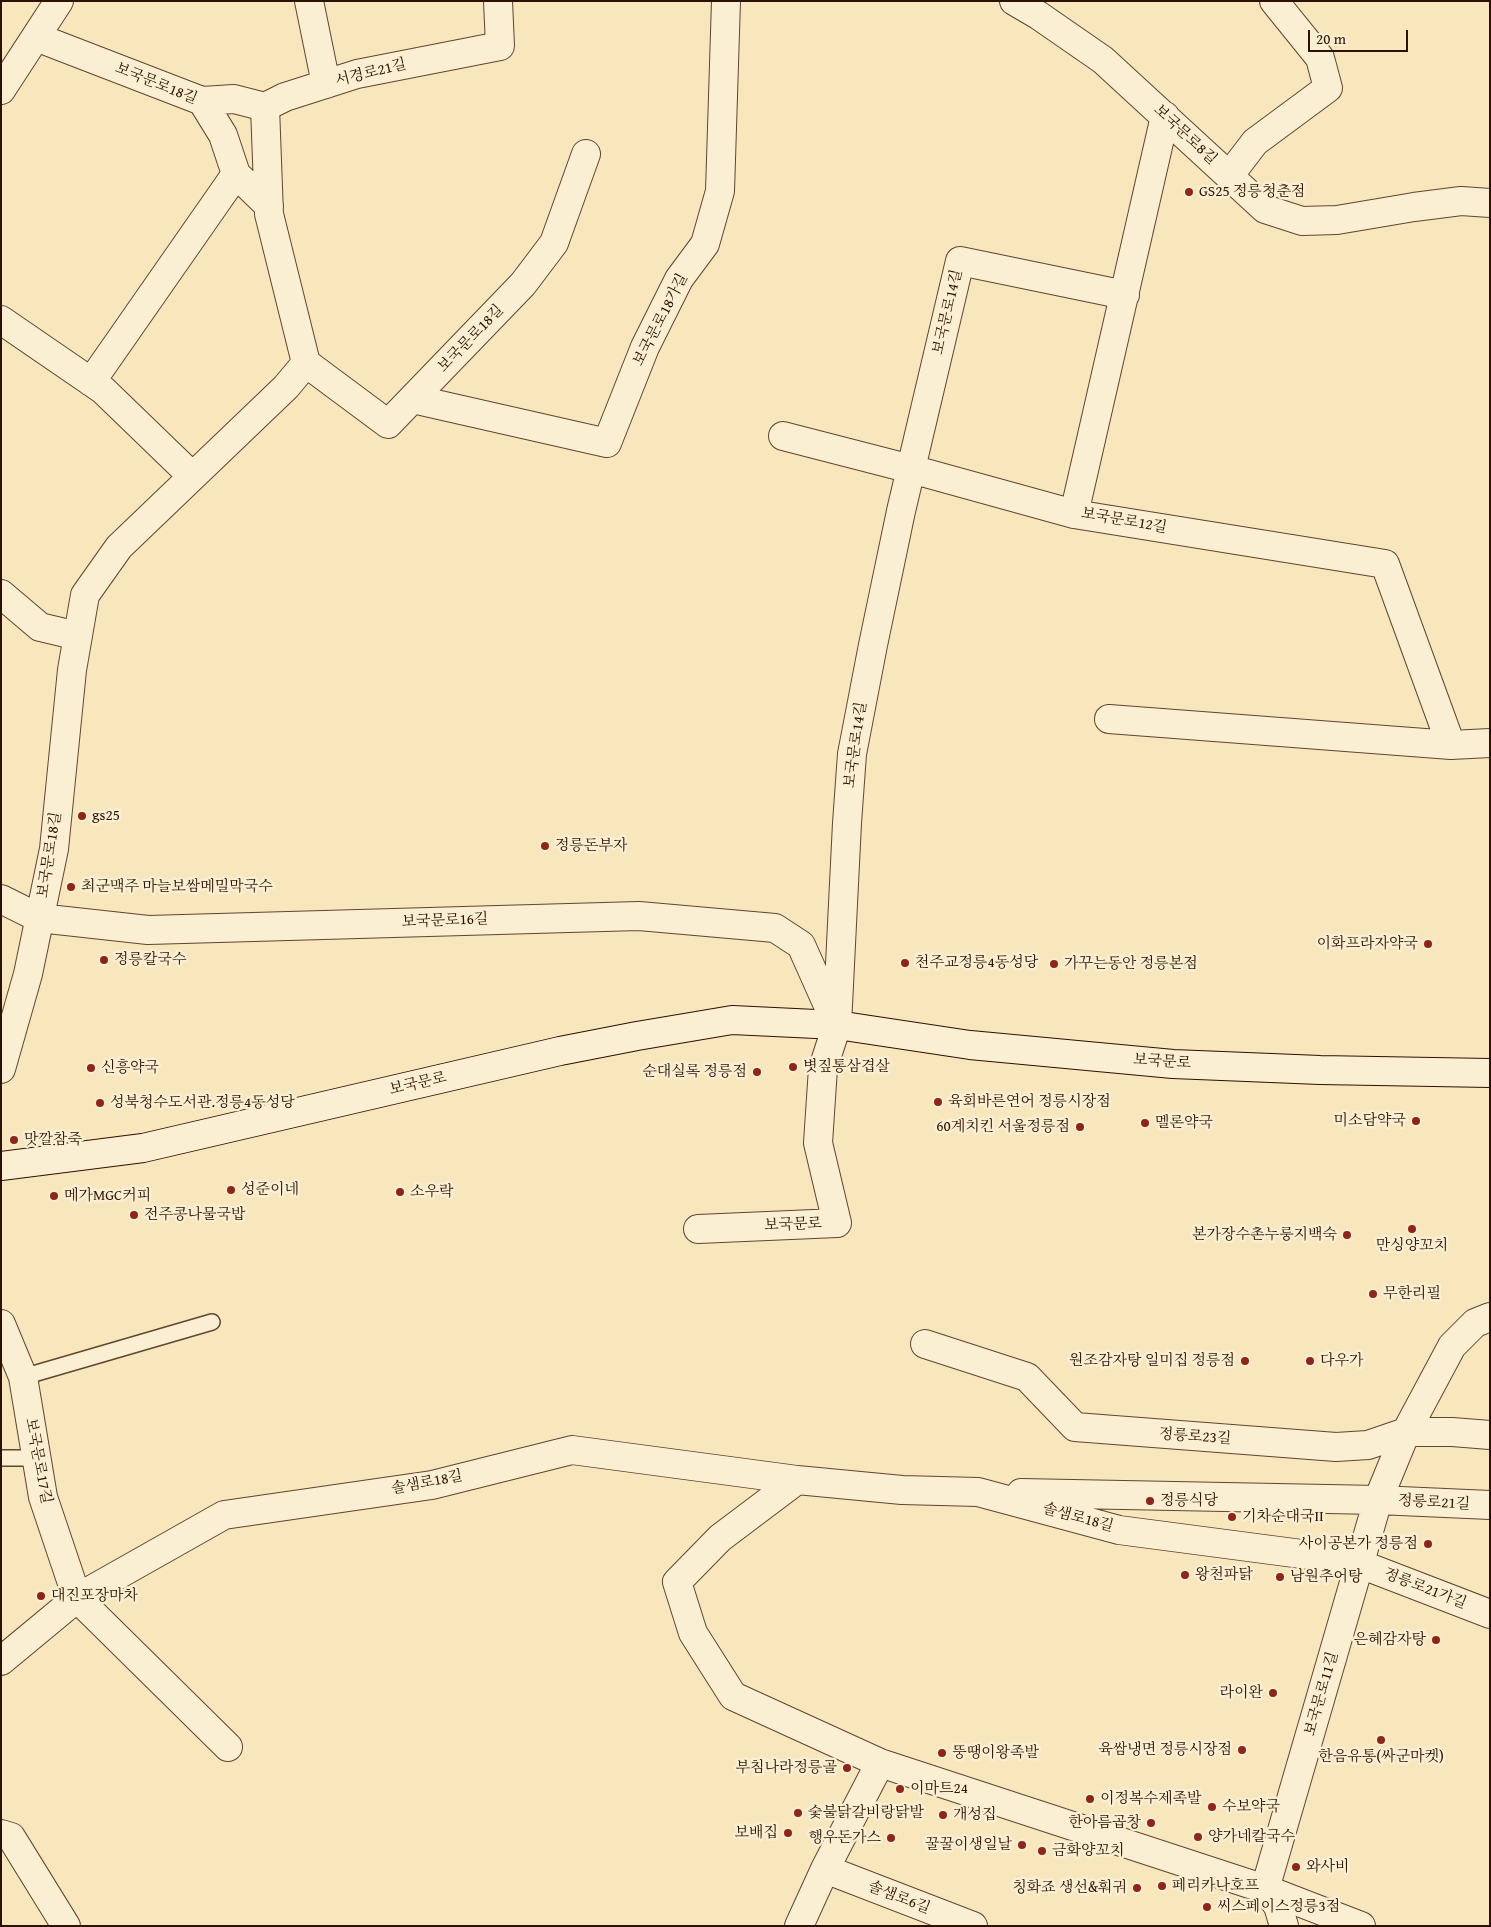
<!DOCTYPE html>
<meta charset="utf-8">
<style>
body{margin:0}
#map{position:relative;width:1491px;height:1927px;overflow:hidden;background:#f8e6bc;font-family:"Gentium Book Plus",serif}
canvas{display:block}
.frame{position:absolute;inset:0;border:2px solid #2c1100;pointer-events:none}
.scale{position:absolute;left:1308px;top:30px;width:100px;height:22px;box-sizing:border-box;border:2px solid #2c1100;border-top:0;padding-left:6px;font-size:15px;line-height:18px;white-space:nowrap;color:#2c1100;-webkit-text-stroke:4px #faefd3;paint-order:stroke}
</style>
<div id="map">
<canvas width="1491" height="1927"></canvas>
<div class="frame"></div>
<div class="scale">20 m</div>
</div>
<script>
const context = document.querySelector('canvas').getContext('2d');
context.lineJoin = 'round';
function shape(rows) {
  const path = new Path2D();
  for (const r of rows) {
    path.moveTo(r[0], r[1]);
    for (let i = 2; i < r.length; i += 2) path.lineTo(r[i], r[i + 1]);
  }
  return path;
}
function strokePath(path, color, width, dash) {
  context.strokeStyle = color;
  context.lineWidth = width;
  context.lineCap = dash ? 'butt' : 'round';
  context.setLineDash(dash || []);
  context.stroke(path);
}
function write(font, color, halo, rows, align = 'center') {
  context.font = font + ' "Gentium Book Plus","Noto Serif KR",serif';
  context.lineWidth = 5;
  context.setLineDash([]);
  context.textBaseline = 'middle';
  context.strokeStyle = halo;
  context.fillStyle = color;
  for (const [text, x, y, turn = 0] of rows) {
    context.save();
    context.translate(x, y);
    context.rotate((+turn || 0) * Math.PI / 180);
    context.textAlign = isNaN(turn) ? turn : align;
    if (halo) context.strokeText(text, 0, 0);
    context.fillText(text, 0, 0);
    context.restore();
  }
}
const lane = shape([
 [23,1377,212,1322],
 [1,1458,37,1458]
]);
const street = shape([
 [309,1,326,84],
 [1014,1,1038,15,1103,60,1265,209,1302,221,1337,220,1414,207,1461,201,1490,203],
 [36,37,202,101,223,135,236,174,269,206],
 [1,90,59,1],
 [202,101,234,99,265,107,285,97,357,74,500,46,498,1],
 [265,107,269,214,306,363,388,424,523,284,554,243,586,154],
 [1229,176,1255,142,1328,88,1320,58,1274,1],
 [1,320,103,390,192,476],
 [91,382,236,174],
 [413,399,607,443,645,347,679,279,705,244,720,191,726,1],
 [783,436,911,469,1074,514,1385,564,1451,745],
 [1074,514,1165,116],
 [1,594,40,627,78,636],
 [1109,719,1451,745,1490,743],
 [1,899,39,918,148,930,639,916,775,928,801,945,834,1019],
 [1,1069,28,974,54,849,72,670,85,595,119,547,286,387,306,363],
 [698,1229,837,1223,818,1143,823,1068,837,1025,847,823,852,754,873,645,901,511,960,261,1125,295],
 [1,1324,23,1377,43,1497,77,1598,228,1747],
 [925,1344,1027,1377,1075,1427,1336,1447,1368,1445,1406,1432,1452,1432,1490,1435],
 [1021,1493,1378,1500,1490,1505],
 [1,1661,77,1598,224,1515,432,1485,572,1450,797,1480],
 [1,1834,11,1837,66,1926],
 [825,1869,973,1926],
 [1265,1889,1378,1500,1406,1432,1452,1346,1475,1323,1490,1317],
 [1265,1889,1278,1906,1284,1926],
 [799,1926,825,1869,880,1763],
 [1361,1926,1265,1889,880,1763,733,1696,693,1633,677,1582,720,1538,797,1480,902,1490,978,1492,1119,1530,1332,1558,1360,1564,1490,1614]
]);
const secondary = shape([
 [1,1166,143,1148,560,1051,637,1036,732,1020,837,1025,970,1045,1173,1064,1320,1070,1490,1073]
]);
strokePath(lane, '#5f462f', 18);
strokePath(street, '#5f462f', 30);
strokePath(secondary, '#2c1100', 30);
strokePath(lane, '#faefd3', 15);
strokePath(street, '#faefd3', 28);
strokePath(secondary, '#faefd3', 28);
for (const [x, y, r, color] of [
 [1189,192,5,"#8f2418"],
 [82,816,5,"#8f2418"],
 [545,846,5,"#8f2418"],
 [71,887,5,"#8f2418"],
 [1428,944,5,"#8f2418"],
 [104,960,5,"#8f2418"],
 [905,963,5,"#8f2418"],
 [1054,964,5,"#8f2418"],
 [793,1067,5,"#8f2418"],
 [91,1068,5,"#8f2418"],
 [757,1072,5,"#8f2418"],
 [938,1102,5,"#8f2418"],
 [100,1103,5,"#8f2418"],
 [1416,1121,5,"#8f2418"],
 [1145,1123,5,"#8f2418"],
 [1080,1127,5,"#8f2418"],
 [14,1140,5,"#8f2418"],
 [231,1190,5,"#8f2418"],
 [400,1192,5,"#8f2418"],
 [54,1196,5,"#8f2418"],
 [134,1215,5,"#8f2418"],
 [1412,1229,5,"#8f2418"],
 [1347,1235,5,"#8f2418"],
 [1373,1294,5,"#8f2418"],
 [1245,1361,5,"#8f2418"],
 [1310,1361,5,"#8f2418"],
 [1150,1501,5,"#8f2418"],
 [1232,1517,5,"#8f2418"],
 [1428,1544,5,"#8f2418"],
 [1185,1575,5,"#8f2418"],
 [1280,1577,5,"#8f2418"],
 [41,1596,5,"#8f2418"],
 [1436,1640,5,"#8f2418"],
 [1273,1693,5,"#8f2418"],
 [1381,1740,5,"#8f2418"],
 [1242,1750,5,"#8f2418"],
 [942,1753,5,"#8f2418"],
 [847,1768,5,"#8f2418"],
 [900,1789,5,"#8f2418"],
 [1090,1799,5,"#8f2418"],
 [1212,1807,5,"#8f2418"],
 [798,1813,5,"#8f2418"],
 [943,1815,5,"#8f2418"],
 [1151,1823,5,"#8f2418"],
 [788,1833,5,"#8f2418"],
 [1198,1837,5,"#8f2418"],
 [891,1838,5,"#8f2418"],
 [1022,1845,5,"#8f2418"],
 [1042,1851,5,"#8f2418"],
 [1296,1867,5,"#8f2418"],
 [1162,1886,5,"#8f2418"],
 [1137,1888,5,"#8f2418"],
 [1207,1907,5,"#8f2418"]
]) {
  const dot = new Path2D();
  dot.arc(x, y, r, 0, 2 * Math.PI);
  context.fillStyle = color;
  context.fill(dot);
  strokePath(dot, '#faefd3', 2);
}
write('15px', '#2c1100', '#faefd3', [
 ["서경로21길",371,73,-14],
 ["보국문로18길",156,84,22],
 ["보국문로8길",1185,135,43],
 ["보국문로14길",948,312,-77],
 ["보국문로18가길",661,320,-63],
 ["보국문로18길",471,339,-46],
 ["보국문로12길",1124,521,10],
 ["보국문로14길",856,745,-82],
 ["보국문로18길",50,855,-81],
 ["보국문로16길",445,921,-2],
 ["보국문로",1162,1062,4],
 ["보국문로",418,1084,-13],
 ["보국문로",793,1225,-2],
 ["정릉로23길",1195,1437,4],
 ["보국문로17길",38,1461,79],
 ["솔샘로18길",427,1483,-11],
 ["정릉로21길",1434,1503,3],
 ["솔샘로18길",1078,1518,15],
 ["정릉로21가길",1425,1589,21],
 ["보국문로11길",1322,1694,-74],
 ["솔샘로6길",899,1898,21]
]);
write('15px', '#2c1100', '#faefd3', [
 ["GS25 정릉청춘점",1199,192],
 ["gs25",92,816],
 ["정릉돈부자",555,846],
 ["최군맥주 마늘보쌈메밀막국수",81,887],
 ["이화프라자약국",1418,944,"right"],
 ["정릉칼국수",114,960],
 ["천주교정릉4동성당",915,963],
 ["가꾸는동안 정릉본점",1064,964],
 ["볏짚통삼겹살",803,1067],
 ["신흥약국",101,1068],
 ["순대실록 정릉점",747,1072,"right"],
 ["육회바른연어 정릉시장점",948,1102],
 ["성북청수도서관.정릉4동성당",110,1103],
 ["미소담약국",1406,1121,"right"],
 ["멜론약국",1155,1123],
 ["60계치킨 서울정릉점",1070,1127,"right"],
 ["맛깔참죽",24,1140],
 ["성준이네",241,1190],
 ["소우락",410,1192],
 ["메가MGC커피",64,1196],
 ["전주콩나물국밥",144,1215],
 ["본가장수촌누룽지백숙",1337,1235,"right"],
 ["만싱양꼬치",1412,1246,"center"],
 ["무한리필",1383,1294],
 ["원조감자탕 일미집 정릉점",1235,1361,"right"],
 ["다우가",1320,1361],
 ["정릉식당",1160,1501],
 ["기차순대국Ⅱ",1242,1517],
 ["사이공본가 정릉점",1418,1544,"right"],
 ["왕천파닭",1195,1575],
 ["남원추어탕",1290,1577],
 ["대진포장마차",51,1596],
 ["은혜감자탕",1426,1640,"right"],
 ["라이완",1263,1693,"right"],
 ["육쌈냉면 정릉시장점",1232,1750,"right"],
 ["뚱땡이왕족발",952,1753],
 ["한음유통(싸군마켓)",1381,1757,"center"],
 ["부침나라정릉골",837,1768,"right"],
 ["이마트24",910,1789],
 ["이정복수제족발",1100,1799],
 ["수보약국",1222,1807],
 ["숯불닭갈비랑닭발",808,1813],
 ["개성집",953,1815],
 ["한아름곱창",1141,1823,"right"],
 ["보배집",778,1833,"right"],
 ["양가네칼국수",1208,1837],
 ["행우돈가스",881,1838,"right"],
 ["꿀꿀이생일날",1012,1845,"right"],
 ["금화양꼬치",1052,1851],
 ["와사비",1306,1867],
 ["페리카나호프",1172,1886],
 ["칭화죠 생선&훠궈",1127,1888,"right"],
 ["씨스페이스정릉3점",1217,1907]
], 'left');
</script>
